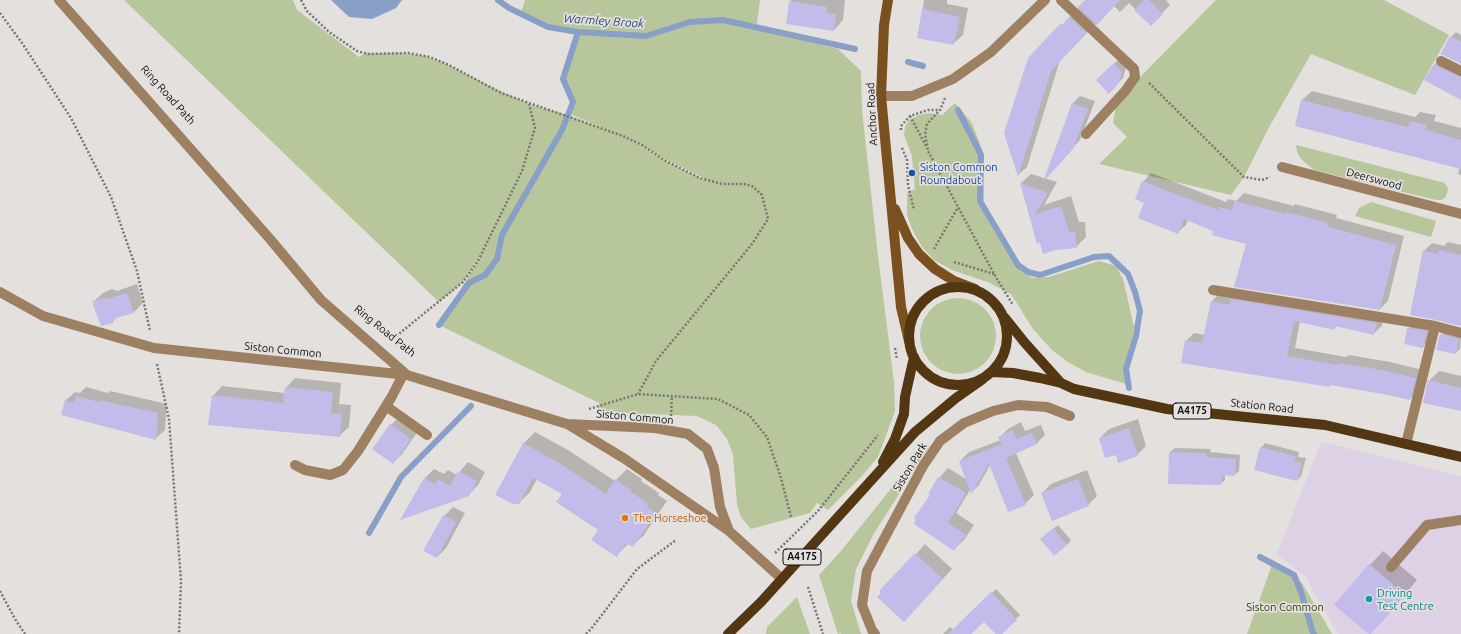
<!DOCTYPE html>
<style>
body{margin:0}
canvas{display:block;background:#e3e0dd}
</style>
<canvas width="1461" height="634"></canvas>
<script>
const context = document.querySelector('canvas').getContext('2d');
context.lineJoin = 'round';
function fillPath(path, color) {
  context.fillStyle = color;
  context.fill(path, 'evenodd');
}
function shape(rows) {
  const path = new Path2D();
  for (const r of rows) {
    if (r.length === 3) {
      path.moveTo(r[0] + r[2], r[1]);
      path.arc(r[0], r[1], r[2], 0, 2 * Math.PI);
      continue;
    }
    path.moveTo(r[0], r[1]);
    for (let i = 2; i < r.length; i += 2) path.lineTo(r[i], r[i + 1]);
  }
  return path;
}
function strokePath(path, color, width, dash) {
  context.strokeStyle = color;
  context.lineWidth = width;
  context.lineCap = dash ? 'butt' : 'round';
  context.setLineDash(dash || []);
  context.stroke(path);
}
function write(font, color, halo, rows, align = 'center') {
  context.font = font + ' Ubuntu,sans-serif';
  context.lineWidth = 3.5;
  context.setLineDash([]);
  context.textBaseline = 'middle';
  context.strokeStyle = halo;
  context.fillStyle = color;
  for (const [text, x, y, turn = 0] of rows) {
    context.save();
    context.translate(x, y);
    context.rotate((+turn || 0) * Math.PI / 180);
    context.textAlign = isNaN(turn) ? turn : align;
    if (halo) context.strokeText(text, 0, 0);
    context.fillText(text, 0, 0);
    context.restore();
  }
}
fillPath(shape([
 [1321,442,1461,476,1461,634,1338,634,1305,576,1277,554]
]), '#ded1e5');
fillPath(shape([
 [124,0,293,0,297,10,359,57,365,53,401,53,425,56,446,64,486,84,529,104,568,115,612,132,568,113,573,102,563,79,578,32,548,27,520,16,525,0,760,0,757,24,728,21,838,49,861,71,862,110,878,256,894,382,895,411,878,457,862,476,828,510,817,503,810,513,751,529,741,517,737,505,733,454,727,439,716,425,697,416,599,412,599,403,439,325,484,251,463,282,439,302],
 [630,139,661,157,708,180,700,178,664,160],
 [1216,0,1384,0,1449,35,1415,95,1311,54,1268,129,1244,177,1231,195,1099,164,1127,137,1113,123,1116,106,1144,73],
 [955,103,972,123,983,152,984,206,1023,270,1032,278,1049,277,1099,261,1116,266,1123,279,1134,327,1126,384,1086,372,1068,362,1052,350,1033,329,1011,294,990,283,952,270,934,260,922,247,912,229,907,215,907,193,915,189,912,156,904,135,905,127,909,120,919,115,929,113,942,115],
 [1296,145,1445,183,1448,188,1447,194,1445,198,1441,200,1436,200,1314,170,1301,159,1297,152],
 [1371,202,1436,221,1431,237,1355,216,1359,208],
 [958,336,38],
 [926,445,929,447,873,535,856,569,851,601,861,634,840,634,842,632,838,634,819,575,841,551],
 [1273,562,1302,583,1332,634,1247,634],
 [797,597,810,634,766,634,767,627]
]), '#b8c69c');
fillPath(shape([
 [331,0,402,0,396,8,372,19,349,17]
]), '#889fc8');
fillPath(shape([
 [792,0,845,0,843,20,834,30,790,1],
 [924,0,947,0,947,4,968,8,963,35,954,43,918,37],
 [1087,0,1166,0,1170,5,1151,25,1129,3,1120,12,1114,6,1060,60,1027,167,1018,175,1029,58],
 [1456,32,1461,35,1461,63,1441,54,1451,37],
 [1119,59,1126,67,1123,78,1109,92,1097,80],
 [1440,60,1461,72,1461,99,1432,67],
 [1312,91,1415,117,1420,112,1436,115,1434,121,1461,128,1461,175,1458,174,1460,167,1296,125,1302,100],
 [1080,96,1095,101,1080,140,1045,177,1073,103],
 [1151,173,1226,202,1228,199,1236,201,1244,193,1294,206,1295,204,1337,215,1336,218,1404,236,1388,301,1380,309,1247,244,1188,220,1186,225,1177,233,1145,202,1143,182],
 [1031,174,1057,182,1044,205,1071,196,1079,222,1085,222,1086,237,1076,247,1056,249,1044,253,1021,183],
 [1448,242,1461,245,1461,325,1424,251,1432,243,1444,246],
 [137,284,143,303,134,312,117,317,112,322,93,302,103,293,112,289,117,291],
 [1220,293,1384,315,1382,326,1373,334,1337,326,1334,329,1300,321,1295,348,1346,357,1349,355,1390,362,1423,370,1418,391,1410,399,1332,384,1329,386,1186,341,1194,333,1205,335,1212,301],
 [1412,324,1431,327,1427,342,1423,347,1408,329],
 [1445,330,1461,334,1460,349,1455,353,1441,335],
 [1439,371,1461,376,1461,410,1429,381],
 [295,378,341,383,339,404,351,405,349,427,339,436,213,396,222,386,285,393,286,388],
 [86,387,108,393,110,391,167,404,165,430,155,439,65,401,75,392,80,393],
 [400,416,419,430,402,454,393,463,391,425],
 [1138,419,1146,446,1137,455,1117,454,1100,438,1109,429],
 [1021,422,1025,431,1041,425,1045,435,1037,443,1016,453,1034,495,1025,504,990,465,979,485,971,493,970,490,956,513,974,525,964,540,954,549,931,494,939,478,948,468,966,479,960,461,969,452,1001,440,1000,437,1008,429],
 [535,432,568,450,615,481,627,469,642,479,641,481,659,493,658,495,667,501,644,535,632,546,629,543,617,555,600,529,563,494,537,479,530,492,519,503,524,443],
 [1265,443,1299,452,1298,457,1306,458,1301,476,1297,480,1261,448],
 [1175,448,1211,449,1210,452,1240,455,1239,471,1234,475,1225,474,1225,480,1220,484,1170,452],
 [468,462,485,472,478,485,468,495,403,518,425,478,434,469,444,474,448,470,457,475],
 [1087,470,1097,496,1088,505,1042,493,1051,484],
 [453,507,465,513,446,548,437,557,444,516],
 [1058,525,1071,540,1067,545,1046,535],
 [925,544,952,569,914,610,882,593],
 [1383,551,1417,580,1383,620,1370,634,1370,565],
 [996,589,1020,615,1000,634,997,634,984,620,971,634,943,634,950,627,954,630]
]), '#0003');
strokePath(shape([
 [498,0,509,8,548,27,578,32,646,36,690,22,723,20,855,49],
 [908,62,923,66],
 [958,110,973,139,981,155,980,201,1018,265,1028,272,1040,275,1094,257,1109,256,1128,274,1135,292,1140,311,1136,336,1126,369,1129,388],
 [439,325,469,283,485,275,497,259,502,235,562,130,573,102,563,79,578,32],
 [369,533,401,477,471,406],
 [1260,557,1294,575,1301,592,1312,630,1314,634]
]), '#889fc8', 6);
fillPath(shape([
 [1085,0,1120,0,1097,25,1078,7],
 [1144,0,1149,0,1163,14,1151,26,1134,10],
 [789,1,827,7,826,13,836,14,834,31,786,24],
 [922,9,960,17,954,45,917,38],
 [1069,17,1087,33,1051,71,1018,177,1004,133,1028,58,1060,24,1062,25],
 [1450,36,1461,42,1461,64,1444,55,1440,55],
 [1114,63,1122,72,1119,83,1109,94,1096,80],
 [1435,63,1438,67,1461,77,1461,100,1424,80,1432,67,1433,67],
 [1301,100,1408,127,1410,121,1427,125,1425,130,1461,140,1461,169,1295,126],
 [1072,103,1088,109,1073,149,1043,182],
 [1142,181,1218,210,1219,207,1232,210,1235,201,1286,214,1286,212,1329,223,1328,227,1396,245,1380,310,1234,287,1246,244,1212,235,1213,231,1184,219,1178,234,1138,218,1144,203,1135,199],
 [1020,183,1048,193,1035,214,1061,206,1069,232,1075,231,1077,248,1056,250,1043,254,1040,243,1037,244],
 [1423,250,1438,254,1439,250,1461,255,1461,326,1436,320,1410,315],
 [127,293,134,313,115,318,113,323,101,326,92,302,102,298,107,299],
 [1231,299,1377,323,1374,335,1335,326,1334,330,1294,321,1287,356,1339,365,1339,363,1382,370,1416,378,1410,400,1383,394,1330,385,1330,387,1181,363,1185,340,1202,343,1211,301,1229,305],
 [1407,328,1427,331,1423,348,1404,344],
 [1440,334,1459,339,1456,354,1436,350],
 [1428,380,1461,388,1461,411,1423,403],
 [285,387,333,392,331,413,342,414,340,437,208,425,212,395,283,403],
 [76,396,99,402,100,400,158,413,156,440,61,415,65,400,74,403],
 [390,424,411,439,393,464,372,449],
 [1129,428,1138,456,1118,463,1116,455,1105,458,1099,438],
 [1013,430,1016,439,1032,433,1037,444,1006,458,1026,505,1008,512,989,464,971,494,959,461,1002,444,998,437],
 [523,443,556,461,606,494,615,479,632,491,631,492,649,504,647,507,656,513,633,547,626,543,617,557,591,540,598,530,556,502,562,494,533,478,519,504,513,504,495,495],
 [1260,447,1296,456,1294,461,1302,463,1297,481,1254,470],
 [1169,452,1207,453,1206,457,1236,459,1235,476,1222,475,1221,485,1168,484],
 [458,471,477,481,469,496,400,520,424,478,435,484,438,479,450,486],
 [938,477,966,493,948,523,966,535,954,551,914,524,916,520,914,518,930,495,928,494],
 [1078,479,1089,506,1052,521,1041,493],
 [443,515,456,522,437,558,423,551],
 [1053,528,1067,545,1054,556,1040,539],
 [915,553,943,579,904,622,877,597,881,593,879,591],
 [1369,564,1404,594,1371,634,1369,634,1334,605],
 [991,592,1017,620,1002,634,996,634,984,622,971,634,948,634]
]), '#c3bbe9');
strokePath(shape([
 [301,0,307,11,329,32,357,51,368,54,408,53,430,57,449,65,501,93,623,136,642,145,664,160,700,178,722,184,744,184,752,186,762,195,768,219,752,244,656,361,638,394],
 [0,13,22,43,71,118,111,197,137,271,150,331],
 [1149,83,1244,177,1262,180,1270,177],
 [945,98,940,110,927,124,925,134,928,151,994,274,1013,305],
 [910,116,926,146],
 [901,130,901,126,910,116,928,110,940,110],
 [902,148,907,160,908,185,914,210],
 [934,249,958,207],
 [954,262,994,274],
 [390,341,463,282,478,261,522,171,535,128,529,104],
 [895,348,897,359],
 [157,364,169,419,181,581,179,634],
 [589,409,638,394,718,399,749,415,767,437,781,478,791,517],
 [671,416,672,396],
 [775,553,818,511,878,435],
 [808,587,823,634],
 [0,591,15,619,25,634],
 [586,634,591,629,637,569,676,540]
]), '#787674', 2.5, [2, 2]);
strokePath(shape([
 [1061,0,1134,69,1135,77,1126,90,1086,134],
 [1441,61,1461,71],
 [1213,290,1435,326,1406,444],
 [1435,326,1461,333],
 [386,406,427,435],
 [295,465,305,470,330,475,343,470,358,451,391,398,403,375],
 [1391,567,1427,525,1461,520]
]), '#9d8061', 10);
strokePath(shape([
 [59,0,270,239,321,300,407,375],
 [881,96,912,96,953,79,991,52,1045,0],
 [1282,167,1461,214],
 [0,292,43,316,154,348,407,375,567,424,655,428,688,434,707,449,714,468,720,507,729,531,782,579],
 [569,425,625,459,729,531],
 [875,634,872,630,862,605,867,571,923,466,940,441,964,423,993,411,1018,405,1047,407,1070,416]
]), '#9d8061', 10);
strokePath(shape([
 [888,0,884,25,881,96,901,307,909,341],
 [895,209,908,238,919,254,935,269,954,281,975,289]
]), '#7a511e', 10);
strokePath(shape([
 [958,336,49],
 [1005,318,1025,343,1061,383],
 [991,372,1013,373,1040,378,1061,383,1074,389,1167,409,1325,425,1461,457],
 [883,462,895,439,904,414,905,397,914,357],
 [728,634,761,602,915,432,956,398,983,379]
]), '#533713', 10);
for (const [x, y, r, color] of [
 [912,173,4,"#1a4fb4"],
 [625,518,4,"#e8710a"],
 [1369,599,4,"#0f9aa8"]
]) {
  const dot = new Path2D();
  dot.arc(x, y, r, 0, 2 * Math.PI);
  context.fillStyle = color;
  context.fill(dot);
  strokePath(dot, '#e3e0dd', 1.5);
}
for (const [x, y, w] of [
 [1192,411,38],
 [802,557,38]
]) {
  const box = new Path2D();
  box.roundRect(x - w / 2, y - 8, w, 16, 3);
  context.fillStyle = '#e3e0dd';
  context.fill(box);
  strokePath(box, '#100f0e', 1);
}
write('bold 10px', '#100f0e', null, [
 ["A4175",1192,411],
 ["A4175",802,557]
]);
write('11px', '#100f0e', '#e3e0dd', [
 ["Ring Road Path",168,95,48],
 ["Anchor Road",872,114,-93],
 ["Deerswood",1374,179,15],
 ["Ring Road Path",385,331,39],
 ["Siston Common",283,350,6],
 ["Station Road",1262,406,6],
 ["Siston Common",635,417,5],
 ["Siston Park",910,467,-59]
]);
write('11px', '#164399', '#e3e0dd', [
 ["Siston Common",920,167],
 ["Roundabout",920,180]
], 'left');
write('11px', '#c56008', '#e3e0dd', [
 ["The Horseshoe",633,518]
], 'left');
write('11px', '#0d838f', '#e3e0dd', [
 ["Driving",1377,593],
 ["Test Centre",1377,606]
], 'left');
write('11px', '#313f08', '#e3e0dd', [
 ["Siston Common",1285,607]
]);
write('italic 12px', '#2d497f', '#e3e0dd', [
 ["Warmley Brook",604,21,4]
]);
</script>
